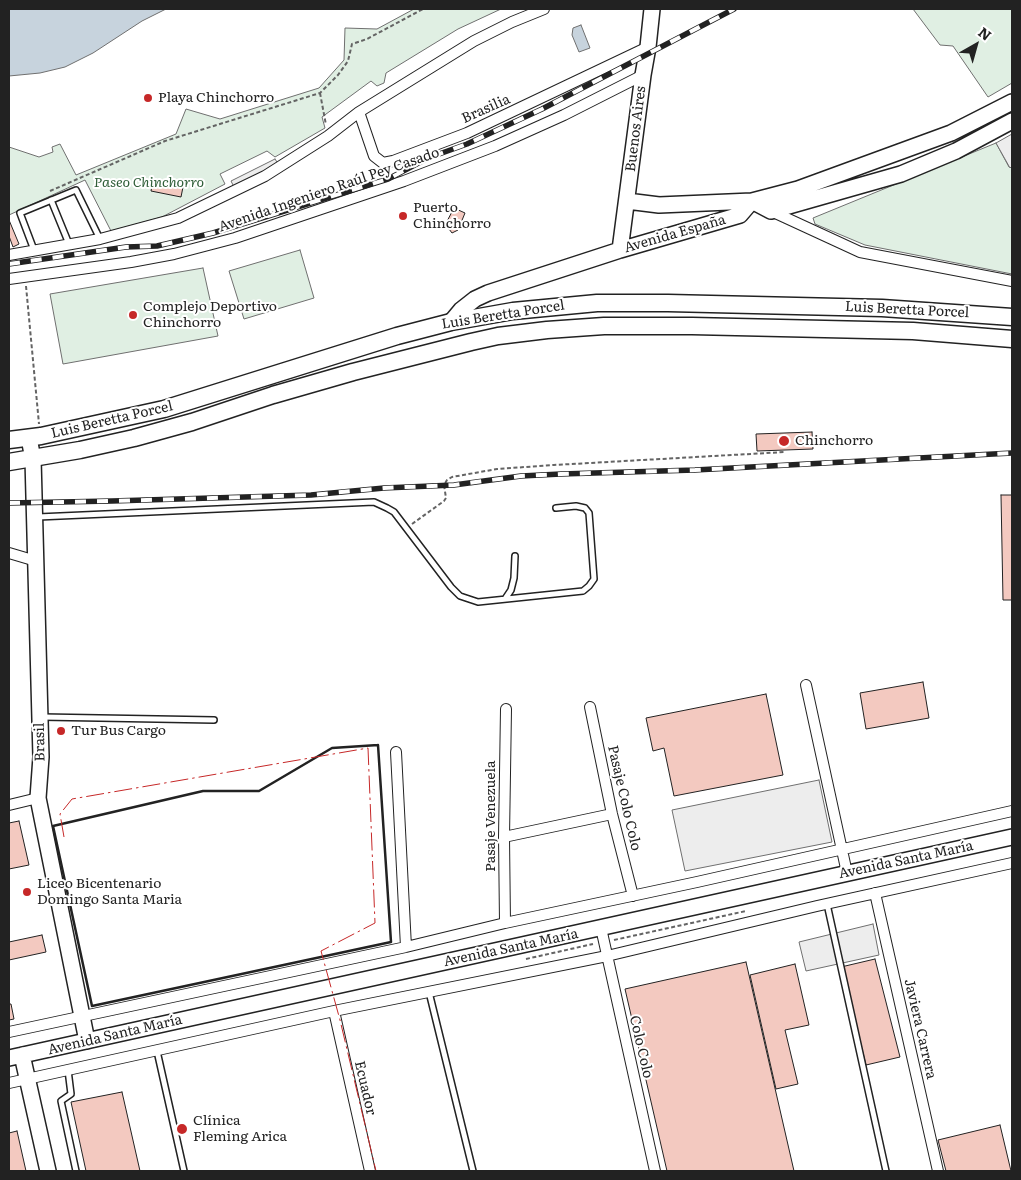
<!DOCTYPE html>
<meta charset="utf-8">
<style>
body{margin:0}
#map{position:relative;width:1021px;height:1180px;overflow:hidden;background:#fff;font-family:Literata,serif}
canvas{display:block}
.frame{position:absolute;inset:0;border:10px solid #222;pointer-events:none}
.north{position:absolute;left:951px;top:20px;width:50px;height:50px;-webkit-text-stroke:4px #fff;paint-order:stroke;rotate:38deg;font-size:14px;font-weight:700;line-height:20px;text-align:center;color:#222}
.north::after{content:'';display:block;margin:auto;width:18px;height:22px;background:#222;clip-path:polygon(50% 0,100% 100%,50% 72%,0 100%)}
</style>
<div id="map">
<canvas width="1021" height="1180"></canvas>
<div class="frame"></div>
<div class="north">N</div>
</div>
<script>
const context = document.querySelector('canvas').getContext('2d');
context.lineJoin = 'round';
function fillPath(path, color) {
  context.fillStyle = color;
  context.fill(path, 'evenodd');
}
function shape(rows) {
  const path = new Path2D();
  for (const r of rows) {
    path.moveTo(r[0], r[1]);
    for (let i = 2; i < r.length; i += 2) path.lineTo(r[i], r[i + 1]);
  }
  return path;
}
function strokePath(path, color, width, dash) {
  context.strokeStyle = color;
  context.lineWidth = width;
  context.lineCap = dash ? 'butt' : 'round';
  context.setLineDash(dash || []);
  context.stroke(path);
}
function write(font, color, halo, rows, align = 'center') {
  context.font = font + ' Literata,serif';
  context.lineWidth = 4;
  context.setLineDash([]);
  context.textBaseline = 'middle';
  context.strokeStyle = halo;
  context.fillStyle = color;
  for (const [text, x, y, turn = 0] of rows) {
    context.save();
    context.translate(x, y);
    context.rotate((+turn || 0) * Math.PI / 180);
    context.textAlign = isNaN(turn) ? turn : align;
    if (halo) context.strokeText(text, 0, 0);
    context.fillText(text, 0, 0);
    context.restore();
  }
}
const green = shape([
 [414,9,501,9,458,29,386,73,384,83,377,86,371,81,322,117,325,128,275,157,267,151,220,174,225,184,162,217,111,231,85,180,9,215,9,147,39,157,53,152,52,147,60,144,76,175,176,134,186,109,220,119,319,88,344,60,345,28,377,29,414,9],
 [913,9,1012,9,1012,83,988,97,953,46,940,45,913,9],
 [996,143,1009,167,1012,166,1012,274,865,245,815,224,813,218,996,143],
 [300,250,314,298,244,319,229,271,300,250],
 [203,268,218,336,63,364,50,294,203,268]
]);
fillPath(green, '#e0efe3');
strokePath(green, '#6f6f6f', 1);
const parking = shape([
 [1012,134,1012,166,1010,168,996,143,1012,134],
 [275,159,281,168,236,191,231,181,275,159],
 [819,780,832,842,685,871,672,810,819,780],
 [873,924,879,955,806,971,799,942,873,924]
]);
fillPath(parking, '#ededed');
strokePath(parking, '#6f6f6f', 1);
const water = shape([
 [9,9,166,9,142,21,93,53,65,67,40,73,9,76,9,9],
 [581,25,590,48,579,52,572,35,573,28,581,25]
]);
fillPath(water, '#c7d3dd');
strokePath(water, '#6f6f6f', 1);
const building = shape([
 [153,181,183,187,181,197,151,191,153,181],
 [454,208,465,213,458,230,452,233,449,229,444,227,454,208],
 [9,220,19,244,13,247,9,236,9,220],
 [812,432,813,449,757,451,756,434,812,432],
 [1001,495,1012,495,1012,600,1003,600,1001,495],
 [923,682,929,718,866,729,860,693,923,682],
 [766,694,783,775,674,796,664,748,653,751,646,718,766,694],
 [19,821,29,865,9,869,9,823,19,821],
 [42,935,46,952,9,960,9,942,42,935],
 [875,959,900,1057,866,1065,841,967,875,959],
 [746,962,794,1171,667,1171,625,989,746,962],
 [795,964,809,1025,785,1030,798,1084,776,1089,750,975,795,964],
 [9,1004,11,1004,14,1019,9,1020,9,1004],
 [122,1092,140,1171,86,1171,71,1102,122,1092],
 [1000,1125,1011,1171,946,1171,938,1140,1000,1125],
 [17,1131,26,1171,9,1171,9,1133,17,1131]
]);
fillPath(building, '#f3c9c0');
strokePath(building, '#222', 1);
const lane = shape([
 [51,200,69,244],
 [34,250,20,213,76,190,100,239],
 [38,517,374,502,387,508,394,512,451,587,460,596,478,602,583,591,589,586,594,579,589,513,585,508,576,506,556,508],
 [505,599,511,590,514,578,515,556],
 [42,717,214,720],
 [827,904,886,1171],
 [429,992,473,1171],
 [157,1051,184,1171],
 [68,1070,71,1094,61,1101,76,1171]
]);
const street = shape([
 [359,112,374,156,383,163,393,161,467,133,648,47],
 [771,211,860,252,1012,281],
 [9,255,100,239,178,218,265,176,328,136,359,112,474,41,512,22,544,9],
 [9,279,131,262,174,254,235,238,404,181,495,146,564,115,643,75],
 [9,553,36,561],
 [806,685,847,873],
 [590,707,612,814,633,896],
 [396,752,406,947],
 [9,805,38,798],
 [504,837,612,814],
 [875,893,938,1171],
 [505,923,504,837,506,709],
 [601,928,655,1171],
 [334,1011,370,1171],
 [9,1032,406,947,505,923,697,882,1012,811],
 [9,1083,334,1011,607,956,817,906,1012,863]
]);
const secondary = shape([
 [627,201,659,205,752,201,771,211,901,174,956,151,1012,121],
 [620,250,643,75,648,47,652,9],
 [451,322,461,310,475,299,488,293,620,250,740,215,752,201,798,189,951,133,1012,102],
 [29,438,33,459,41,757,38,798,87,1041],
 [22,1055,48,1171],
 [9,1058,1012,837]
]);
const primary = shape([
 [9,440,41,436,164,409,397,336,451,322,513,311,597,303,668,303,882,308,1012,317],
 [9,462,80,450,134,438,192,422,273,395,353,372,471,342,498,336,547,330,604,326,692,326,913,331,1012,339]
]);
strokePath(lane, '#222', 8);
strokePath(street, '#222', 12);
strokePath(secondary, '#222', 18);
strokePath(primary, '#222', 19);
strokePath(shape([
 [320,93,326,125],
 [50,191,165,141,320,93,338,75,348,61,352,44,367,39,423,9],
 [26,286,39,424],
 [412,524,444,501,446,498,444,485,447,480,452,477,497,469,554,465,785,452],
 [614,940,746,911],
 [526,959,593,944]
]), '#646464', 2, [4, 2.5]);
strokePath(lane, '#fff', 5);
strokePath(street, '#fff', 10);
strokePath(secondary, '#fff', 15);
strokePath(primary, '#fff', 16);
const rail = shape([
 [9,264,126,247,157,246,213,233,388,179,428,158,467,144,542,109,734,9],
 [9,503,112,501,311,495,384,488,454,485,521,476,561,474,695,470,1012,453]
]);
strokePath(rail, '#222', 5.5);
strokePath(rail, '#fff', 4, [11]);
strokePath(shape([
 [378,745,391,942,92,1006,53,826,203,791,259,791,332,748,378,745]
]), '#222', 2.5);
strokePath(shape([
 [64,837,60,814,72,799,368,748,375,923,321,951,340,1020,376,1171]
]), '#c62828', 1, [18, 4, 2.5, 4]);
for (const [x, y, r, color] of [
 [148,98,5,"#c62828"],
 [403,216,5,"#c62828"],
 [133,315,5,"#c62828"],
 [784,441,6,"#c62828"],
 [61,731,5,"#c62828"],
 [27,892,5,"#c62828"],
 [182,1129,6,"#c62828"]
]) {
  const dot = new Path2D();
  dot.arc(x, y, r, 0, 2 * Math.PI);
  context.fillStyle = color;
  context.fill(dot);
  strokePath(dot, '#fff', 2);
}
write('14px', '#222', '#fff', [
 ["Playa Chinchorro",158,98],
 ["Puerto",413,208],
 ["Chinchorro",413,224],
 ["Complejo Deportivo",143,307],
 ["Chinchorro",143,323],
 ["Chinchorro",795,441],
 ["Tur Bus Cargo",71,731],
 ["Liceo Bicentenario",37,884],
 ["Domingo Santa Maria",37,900],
 ["Clínica",193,1121],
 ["Fleming Arica",193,1137]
], 'left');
write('14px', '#222', '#fff', [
 ["Brasilia",486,109,-24],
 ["Buenos Aires",636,129,-83],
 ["Avenida Ingeniero Raúl Pey Casado",329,190,-19],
 ["Avenida España",675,234,-16],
 ["Luis Beretta Porcel",907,310,3],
 ["Luis Beretta Porcel",503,315,-9],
 ["Luis Beretta Porcel",112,420,-13],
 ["Brasil",40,742,-91],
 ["Pasaje Colo Colo",624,798,77],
 ["Pasaje Venezuela",491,816,-90],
 ["Avenida Santa María",906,860,-12],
 ["Avenida Santa María",511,948,-12],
 ["Javiera Carrera",920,1029,77],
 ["Avenida Santa María",115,1035,-13],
 ["Colo Colo",641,1047,77],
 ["Ecuador",365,1088,77]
]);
write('italic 14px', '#2f5e38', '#fff', [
 ["Paseo Chinchorro",149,183]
]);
</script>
